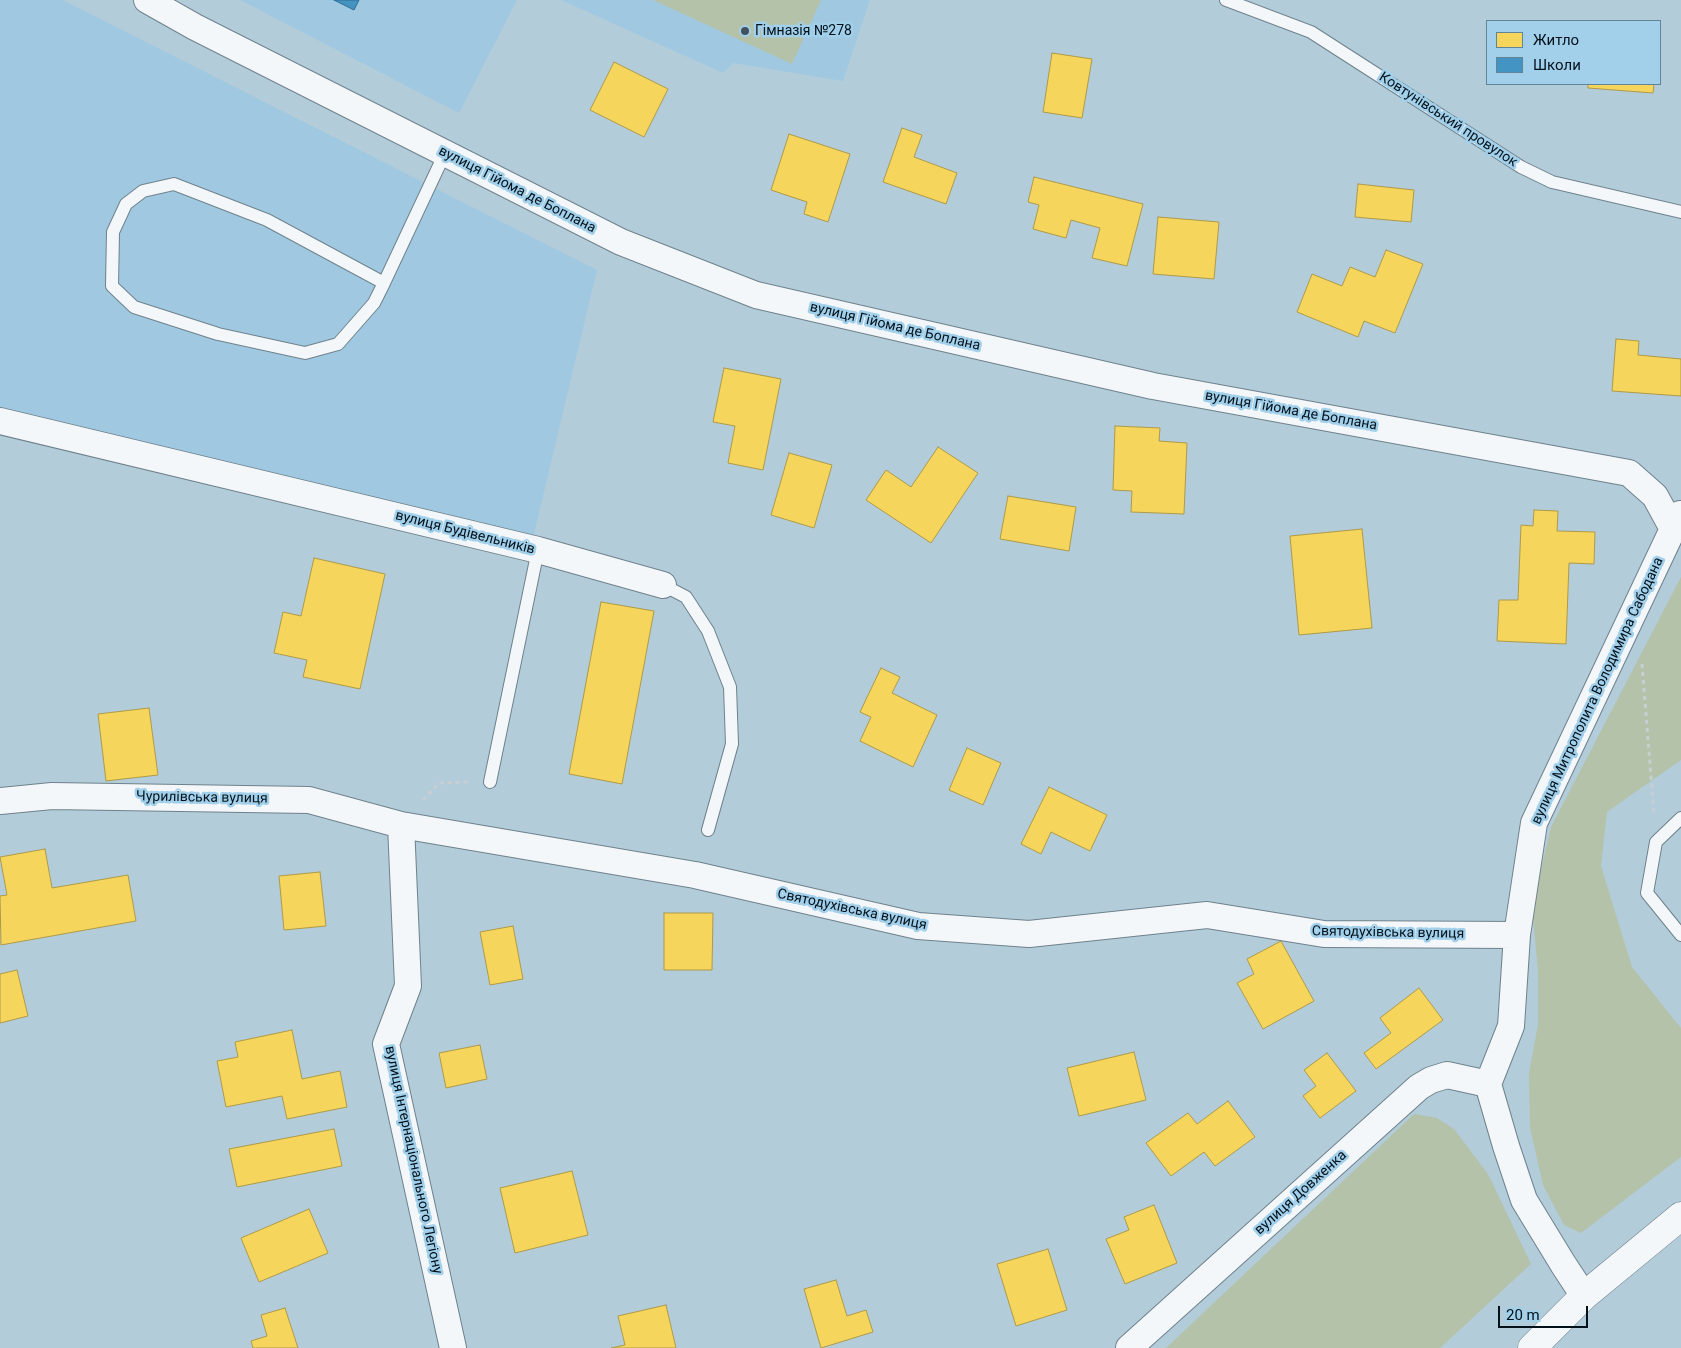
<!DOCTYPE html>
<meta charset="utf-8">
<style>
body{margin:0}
#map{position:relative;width:1681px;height:1348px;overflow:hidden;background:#b3ccda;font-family:Roboto,sans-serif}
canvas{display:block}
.legend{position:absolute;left:1486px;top:20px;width:175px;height:65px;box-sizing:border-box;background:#a2d0eb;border:1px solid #628497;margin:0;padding:6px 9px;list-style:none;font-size:15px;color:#02111a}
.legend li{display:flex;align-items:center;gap:10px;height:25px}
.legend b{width:25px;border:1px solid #628497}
.scale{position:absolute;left:1498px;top:1306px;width:90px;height:22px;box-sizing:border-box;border:2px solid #02111a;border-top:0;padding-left:6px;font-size:15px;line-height:18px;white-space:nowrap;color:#02111a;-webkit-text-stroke:4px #a2d0eb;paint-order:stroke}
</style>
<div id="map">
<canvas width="1681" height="1348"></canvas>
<ul class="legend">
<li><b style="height:14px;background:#f6d55c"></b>Житло</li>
<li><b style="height:14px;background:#4393c3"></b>Школи</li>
</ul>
<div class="scale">20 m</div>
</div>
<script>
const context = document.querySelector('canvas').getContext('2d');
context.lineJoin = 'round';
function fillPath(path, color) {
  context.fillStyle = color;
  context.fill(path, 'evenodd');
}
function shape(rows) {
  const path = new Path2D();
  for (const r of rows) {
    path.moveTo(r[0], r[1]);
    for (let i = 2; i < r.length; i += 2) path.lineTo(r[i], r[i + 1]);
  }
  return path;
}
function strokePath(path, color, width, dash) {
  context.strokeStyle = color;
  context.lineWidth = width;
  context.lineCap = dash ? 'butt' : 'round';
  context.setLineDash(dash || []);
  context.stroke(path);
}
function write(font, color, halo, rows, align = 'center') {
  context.font = font + ' Roboto,sans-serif';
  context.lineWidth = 5;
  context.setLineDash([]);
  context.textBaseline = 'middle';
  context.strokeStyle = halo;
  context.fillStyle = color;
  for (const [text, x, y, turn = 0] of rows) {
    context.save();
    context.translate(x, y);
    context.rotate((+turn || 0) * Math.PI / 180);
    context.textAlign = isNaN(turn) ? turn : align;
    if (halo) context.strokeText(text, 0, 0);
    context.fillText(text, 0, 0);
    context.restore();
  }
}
fillPath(shape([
 [0,0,63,0,597,270,533,538,0,412],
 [240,0,517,0,459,113],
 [561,0,870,0,843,81,733,63,723,73]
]), '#a0c9e1');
fillPath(shape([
 [653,0,821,0,792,64],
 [1681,577,1681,760,1607,812,1601,866,1632,967,1681,1028,1681,1157,1581,1233,1564,1225,1543,1185,1530,1128,1529,1073,1538,1025,1538,971,1532,907,1551,827],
 [1414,1114,1437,1118,1454,1129,1488,1174,1531,1264,1440,1348,1166,1348]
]), '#b3c2a9');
const homes = shape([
 [1052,53,1092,59,1082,118,1043,112,1052,53],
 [614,62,668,89,644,137,590,110,614,62],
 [1588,84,1654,84,1653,93,1588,88,1588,84],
 [902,128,922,135,914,157,957,173,946,204,883,182,902,128],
 [789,134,850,154,828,222,804,214,807,202,771,190,789,134],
 [1034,177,1143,204,1127,266,1092,258,1100,228,1071,220,1066,238,1033,229,1039,205,1028,202,1034,177],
 [1358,184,1414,190,1411,222,1355,217,1358,184],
 [1158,217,1219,222,1214,279,1153,274,1158,217],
 [1386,250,1423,264,1395,333,1364,321,1358,337,1297,312,1312,274,1342,286,1350,267,1375,277,1386,250],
 [1616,339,1639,341,1638,355,1681,359,1681,396,1612,391,1616,339],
 [724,368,781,379,763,470,728,463,735,426,713,422,724,368],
 [1115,426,1160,428,1159,441,1187,443,1184,514,1131,512,1132,491,1113,490,1115,426],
 [938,447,978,473,931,543,866,500,886,470,911,487,938,447],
 [789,453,832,465,814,528,771,515,789,453],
 [1008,496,1076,507,1069,551,1000,539,1008,496],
 [1534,510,1558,511,1557,531,1595,532,1594,564,1569,563,1566,644,1497,641,1499,600,1518,600,1521,525,1533,526,1534,510],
 [1362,529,1372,628,1299,635,1290,536,1362,529],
 [314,558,385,574,360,689,303,677,307,660,274,653,283,612,301,616,314,558],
 [601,602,654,611,622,784,569,774,601,602],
 [881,668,900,677,892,693,937,715,913,767,860,741,871,717,860,712,881,668],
 [149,708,158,775,106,781,98,714,149,708],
 [967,748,1001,763,983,805,949,790,967,748],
 [1049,787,1107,815,1090,851,1051,832,1041,854,1021,844,1049,787],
 [45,849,52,888,128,875,136,921,1,945,0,896,7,895,0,857,45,849],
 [320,872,326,926,284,930,279,876,320,872],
 [664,913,713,913,712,970,664,970,664,913],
 [513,926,523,979,490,985,480,932,513,926],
 [1281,941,1314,1001,1263,1029,1237,983,1254,974,1247,959,1281,941],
 [17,970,28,1016,0,1023,0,974,17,970],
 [1419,988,1443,1020,1376,1069,1364,1053,1391,1033,1380,1018,1419,988],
 [292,1030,302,1079,340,1071,347,1107,287,1119,282,1096,226,1107,217,1061,238,1057,235,1042,292,1030],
 [480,1045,487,1079,446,1088,439,1053,480,1045],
 [1134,1052,1146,1100,1079,1116,1067,1068,1134,1052],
 [1327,1053,1356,1091,1320,1118,1303,1096,1316,1086,1304,1070,1327,1053],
 [1228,1101,1255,1137,1215,1166,1204,1152,1171,1176,1146,1143,1188,1113,1197,1124,1228,1101],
 [334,1129,342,1166,237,1187,229,1149,334,1129],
 [572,1171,588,1235,515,1253,500,1188,572,1171],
 [1154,1205,1177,1263,1125,1284,1106,1239,1129,1230,1124,1217,1154,1205],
 [309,1209,328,1253,259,1282,241,1238,309,1209],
 [1048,1249,1067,1310,1016,1326,997,1264,1048,1249],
 [836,1280,847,1316,866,1310,873,1332,821,1348,804,1289,836,1280],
 [666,1305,676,1348,611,1348,625,1345,618,1316,666,1305],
 [285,1308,298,1348,253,1348,251,1341,267,1336,261,1315,285,1308]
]);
fillPath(homes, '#f6d55c');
strokePath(homes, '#ad9a48', 1);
const schools = shape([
 [334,0,359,0,354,10,334,0]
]);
fillPath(schools, '#4393c3');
strokePath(schools, '#306c90', 1);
const lane = shape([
 [1226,0,1311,32,1521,167,1552,182,1681,212],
 [384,283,267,220,174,184,143,191,126,204,113,232,112,286,134,307,218,334,305,353,338,344,374,303,384,283,445,153],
 [663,585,686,597,708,631,730,687,732,744,708,830],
 [490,782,538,550],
 [1681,818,1656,842,1647,893,1681,935]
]);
const street = shape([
 [147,0,195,27,621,242,756,295,1153,386,1629,473,1655,496,1673,529],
 [0,421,538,550,663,585],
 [0,801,52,796,309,800,401,825,695,875,918,926,1029,934,1207,915,1324,934,1517,935],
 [401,825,408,986,386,1044,453,1348],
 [1584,1296,1563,1264,1524,1200,1506,1146,1488,1084,1511,1026,1517,935,1534,823,1680,514],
 [1129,1348,1419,1087,1431,1080,1447,1075,1488,1084]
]);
const secondary = shape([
 [1532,1348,1584,1296,1681,1216]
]);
strokePath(lane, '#6e828c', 14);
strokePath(street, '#6e828c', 28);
strokePath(secondary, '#6e828c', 29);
strokePath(shape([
 [1642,664,1654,814],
 [423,800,439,783,469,782]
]), '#c7cfd3', 3, [4, 4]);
strokePath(lane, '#f4f7f9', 12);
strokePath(street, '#f4f7f9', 26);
strokePath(secondary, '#f4f7f9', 28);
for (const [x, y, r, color] of [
 [745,31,5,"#40525d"]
]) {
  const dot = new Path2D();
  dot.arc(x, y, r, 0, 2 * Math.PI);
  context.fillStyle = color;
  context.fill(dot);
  strokePath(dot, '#a2d0eb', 2);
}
write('14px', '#02111a', '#a2d0eb', [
 ["Гімназія №278",755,31]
], 'left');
write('14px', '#02111a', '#a2d0eb', [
 ["Ковтунівський провулок",1448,120,33],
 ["вулиця Гійома де Боплана",517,190,27],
 ["вулиця Гійома де Боплана",895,327,13],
 ["вулиця Гійома де Боплана",1291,411,10],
 ["вулиця Будівельників",465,533,14],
 ["вулиця Митрополита Володимира Сабодана",1598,691,-65],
 ["Чурилівська вулиця",202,798,1],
 ["Святодухівська вулиця",852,910,12],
 ["Святодухівська вулиця",1388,933,1],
 ["вулиця Інтернаціонального Легіону",413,1160,78],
 ["вулиця Довженка",1301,1193,-42]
]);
</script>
